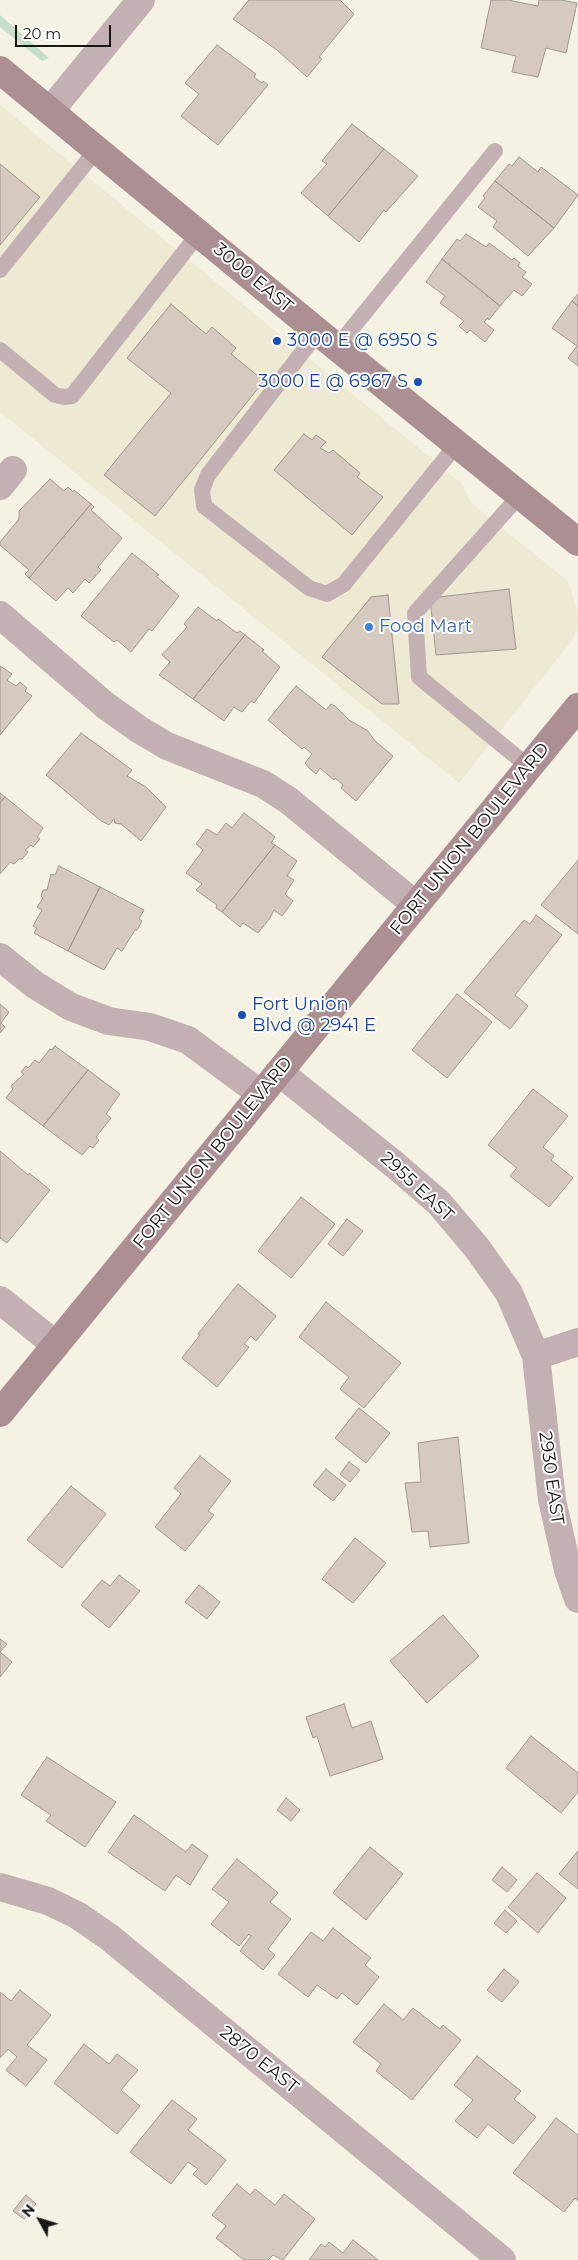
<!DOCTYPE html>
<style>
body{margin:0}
#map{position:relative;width:578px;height:2260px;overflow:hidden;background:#f5f2e4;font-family:Montserrat,sans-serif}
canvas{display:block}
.north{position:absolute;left:15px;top:2195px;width:50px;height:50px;-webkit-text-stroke:4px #fff;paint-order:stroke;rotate:309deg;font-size:14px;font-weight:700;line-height:20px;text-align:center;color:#171611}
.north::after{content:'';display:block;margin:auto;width:18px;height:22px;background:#171611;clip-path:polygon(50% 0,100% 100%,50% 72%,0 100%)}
.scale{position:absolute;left:15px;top:25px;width:96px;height:22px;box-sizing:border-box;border:2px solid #171611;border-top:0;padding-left:6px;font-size:15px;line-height:18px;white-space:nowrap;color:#171611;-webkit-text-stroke:4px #fff;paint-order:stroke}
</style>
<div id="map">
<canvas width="578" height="2260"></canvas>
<div class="north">N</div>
<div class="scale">20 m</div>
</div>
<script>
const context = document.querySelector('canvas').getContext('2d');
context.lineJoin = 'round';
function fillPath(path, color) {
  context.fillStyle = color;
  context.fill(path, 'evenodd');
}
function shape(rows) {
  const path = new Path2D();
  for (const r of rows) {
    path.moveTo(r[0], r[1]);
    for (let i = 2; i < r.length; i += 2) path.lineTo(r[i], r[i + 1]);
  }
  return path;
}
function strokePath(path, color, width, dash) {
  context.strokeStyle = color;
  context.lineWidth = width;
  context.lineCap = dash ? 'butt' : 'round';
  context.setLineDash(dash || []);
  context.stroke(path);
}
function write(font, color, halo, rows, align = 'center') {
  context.font = font + ' Montserrat,sans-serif';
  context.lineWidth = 4;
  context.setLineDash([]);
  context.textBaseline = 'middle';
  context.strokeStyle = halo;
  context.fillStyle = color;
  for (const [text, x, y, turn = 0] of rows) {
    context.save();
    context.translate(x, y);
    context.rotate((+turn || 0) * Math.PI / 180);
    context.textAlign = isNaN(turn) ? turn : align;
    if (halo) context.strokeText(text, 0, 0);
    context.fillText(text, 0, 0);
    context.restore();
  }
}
fillPath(shape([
 [0,105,461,483,472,504,568,581,578,612,578,625,573,639,459,783,0,412]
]), '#ede9d3');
fillPath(shape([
 [0,15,49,58,42,61,0,27]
]), '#c6dec9');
const building = shape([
 [249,0,340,0,354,14,319,57,322,59,307,77,277,50,233,19,249,0],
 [491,0,508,0,538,6,539,0,561,0,577,3,566,53,546,48,538,77,512,72,516,56,481,48,491,0],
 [217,45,256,74,254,77,262,83,263,81,268,85,218,145,181,116,199,94,185,83,217,45],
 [352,124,384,149,328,216,301,193,327,164,322,161,352,124],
 [384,149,418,176,386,212,384,210,359,242,328,216,384,149],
 [519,157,538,172,541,167,578,195,554,228,495,181,509,164,512,166,519,157],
 [0,164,40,197,0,245,0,164],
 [495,181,554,228,528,256,493,227,497,221,478,207,485,198,483,196,495,181],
 [466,234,486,247,489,243,512,260,514,258,520,263,518,266,526,272,522,277,532,284,522,296,514,290,500,306,442,259,457,239,460,241,466,234],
 [442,259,500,306,489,320,488,318,484,322,494,330,485,342,470,330,467,333,459,326,464,321,440,303,445,296,426,282,442,259],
 [578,294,578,306,572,301,578,294],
 [572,301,578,306,578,366,568,358,577,346,552,328,572,301],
 [171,304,206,334,212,327,236,348,231,354,264,381,155,516,104,475,171,393,127,358,171,304],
 [304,434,312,440,316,435,326,442,320,448,329,453,333,450,360,473,357,477,383,497,352,535,274,470,304,434],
 [50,479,64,491,68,487,73,492,74,490,91,504,29,578,25,574,29,570,0,545,0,542,19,519,19,511,50,479],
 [91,504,94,507,91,510,122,538,98,567,101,570,89,583,85,579,73,593,68,588,56,601,29,578,91,504],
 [132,553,159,575,156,576,179,596,152,631,149,629,131,652,117,640,114,642,81,616,132,553],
 [509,589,516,649,436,655,430,598,509,589],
 [388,595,399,704,382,704,322,657,371,597,388,595],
 [198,607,217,621,218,619,237,633,240,631,245,635,193,699,159,675,170,662,162,655,187,627,184,624,198,607],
 [245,635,264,650,262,651,280,667,254,703,251,701,242,712,234,707,224,721,193,699,245,635],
 [0,666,12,674,7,680,16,686,20,682,27,688,25,691,32,696,0,735,0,666],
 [296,686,326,710,331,704,335,706,349,720,368,731,375,741,393,756,356,801,341,788,343,785,335,778,334,780,320,768,316,774,310,769,305,763,312,754,304,747,302,749,268,720,296,686],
 [81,733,132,770,127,776,146,787,166,807,141,841,121,824,115,823,114,819,109,825,100,820,46,775,81,733],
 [0,793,5,797,0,803,0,793],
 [5,797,43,828,37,837,40,839,33,847,31,845,25,850,28,852,22,859,19,859,14,864,10,862,0,874,0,803,5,797],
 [244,813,269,832,275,837,271,843,275,845,222,912,216,908,217,905,196,890,202,884,186,873,203,850,196,844,207,829,217,835,226,823,232,828,244,813],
 [275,845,297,861,287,876,294,880,285,894,293,901,282,916,274,910,270,918,258,933,243,923,240,927,222,912,275,845],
 [578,860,578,934,541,905,578,860],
 [59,866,100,887,68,951,34,933,37,928,33,926,42,910,37,907,43,898,41,896,43,890,47,890,51,874,55,875,59,866],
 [100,887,144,910,139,919,142,921,137,930,135,930,122,951,117,948,104,970,68,951,100,887],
 [536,915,562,935,515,995,528,1006,510,1029,464,992,524,920,530,924,536,915],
 [457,994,492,1022,447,1078,412,1050,457,994],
 [0,1004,9,1012,1,1023,5,1027,0,1033,0,1004],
 [55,1046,88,1070,43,1126,6,1098,13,1089,11,1086,24,1074,21,1072,26,1066,28,1068,35,1060,39,1063,50,1049,52,1050,55,1046],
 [88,1070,120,1094,106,1114,111,1118,96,1137,99,1140,93,1148,90,1146,82,1155,43,1126,88,1070],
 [533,1089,568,1116,543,1147,554,1156,551,1160,573,1178,549,1207,510,1176,517,1168,488,1145,533,1089],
 [0,1151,28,1175,29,1173,50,1190,7,1243,0,1238,0,1151],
 [301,1197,335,1224,291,1278,258,1251,301,1197],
 [347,1219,363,1231,343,1256,328,1244,347,1219],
 [238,1284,276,1316,256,1341,251,1336,244,1344,249,1347,217,1387,182,1358,200,1335,198,1334,238,1284],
 [326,1302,401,1363,364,1408,340,1389,349,1377,299,1337,326,1302],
 [359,1408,390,1433,366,1463,335,1438,359,1408],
 [458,1437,469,1543,430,1547,428,1531,412,1532,405,1483,421,1482,418,1443,458,1437],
 [200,1456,231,1481,208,1511,214,1515,185,1551,155,1527,181,1494,174,1488,200,1456],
 [349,1462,360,1470,350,1482,340,1474,349,1462],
 [326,1469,346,1485,333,1501,313,1485,326,1469],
 [71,1486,106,1514,62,1568,27,1540,71,1486],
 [355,1538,386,1563,353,1603,322,1579,355,1538],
 [119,1575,140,1591,109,1628,81,1605,102,1580,110,1586,119,1575],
 [199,1585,220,1602,207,1619,185,1602,199,1585],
 [443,1615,479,1656,427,1703,390,1661,443,1615],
 [0,1639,7,1644,0,1652,12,1662,0,1677,0,1639],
 [344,1704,352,1728,371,1721,383,1759,330,1776,317,1736,313,1738,306,1717,344,1704],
 [531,1736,578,1773,578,1792,561,1813,506,1768,531,1736],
 [47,1757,116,1802,85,1847,46,1821,51,1815,21,1795,47,1757],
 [286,1798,300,1810,291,1821,277,1810,286,1798],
 [134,1815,186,1852,192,1844,208,1856,190,1885,176,1875,165,1891,108,1852,134,1815],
 [370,1847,403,1874,366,1920,333,1893,370,1847],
 [578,1851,578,1889,559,1874,578,1851],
 [237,1859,278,1893,270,1902,291,1919,268,1949,275,1955,263,1970,240,1951,251,1936,249,1934,239,1946,211,1924,229,1902,212,1889,237,1859],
 [502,1867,517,1880,507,1892,492,1880,502,1867],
 [537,1873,566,1898,538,1933,508,1907,537,1873],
 [505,1910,517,1921,506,1933,494,1923,505,1910],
 [333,1928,371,1958,365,1965,379,1977,357,2005,342,1993,337,1999,317,1985,308,1997,278,1974,311,1932,323,1941,333,1928],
 [504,1969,519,1982,502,2002,487,1990,504,1969],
 [20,1990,51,2015,27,2045,47,2060,26,2086,6,2070,17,2057,8,2049,0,2058,0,1992,11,2001,20,1990],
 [384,2004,403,2020,413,2008,440,2029,443,2025,461,2040,412,2100,376,2071,381,2064,353,2042,384,2004],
 [84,2044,109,2064,117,2054,138,2070,121,2090,140,2106,117,2134,54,2083,84,2044],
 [477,2056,521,2091,514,2099,536,2117,513,2144,488,2124,477,2138,455,2121,473,2100,454,2085,477,2056],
 [172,2100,197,2119,188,2130,226,2160,206,2185,193,2174,198,2169,188,2162,171,2184,130,2152,172,2100],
 [556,2118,578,2135,578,2201,575,2198,564,2212,513,2173,556,2118],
 [237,2184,250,2195,255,2189,275,2205,284,2194,315,2219,283,2260,273,2255,268,2260,244,2260,216,2238,226,2226,212,2215,237,2184],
 [26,2195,36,2204,24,2219,13,2211,26,2195],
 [353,2240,378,2260,309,2260,321,2244,325,2247,329,2242,343,2253,353,2240]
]);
fillPath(building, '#d5c9c0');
strokePath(building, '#a2968e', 1);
strokePath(shape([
 [0,270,97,149],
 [318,332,208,475,202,490,204,506,309,588,327,594,344,584,457,444],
 [337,347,495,151],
 [0,350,55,395,64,397,72,396,199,233],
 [521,494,415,613,419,677,529,767]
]), '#c3b0b2', 16);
strokePath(shape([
 [50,111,141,0],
 [0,486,13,470],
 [0,615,106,706,140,730,167,746,263,784,288,800,416,905],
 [0,957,35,985,71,1007,109,1021,150,1027,188,1040,261,1094],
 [279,1072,395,1165,439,1203,477,1248,509,1293,536,1356,552,1500,568,1570,578,1599],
 [0,1300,56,1345],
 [536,1356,578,1342],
 [0,1887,48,1901,77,1915,109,1937,502,2260]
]), '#c3b0b2', 28);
strokePath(shape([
 [0,70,318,332,578,542],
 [0,1413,578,707]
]), '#ab8f93', 28);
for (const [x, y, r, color] of [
 [277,341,5,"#1a4fb4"],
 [418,382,5,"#1a4fb4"],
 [369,627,5,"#3f7fe0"],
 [242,1015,5,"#1a4fb4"]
]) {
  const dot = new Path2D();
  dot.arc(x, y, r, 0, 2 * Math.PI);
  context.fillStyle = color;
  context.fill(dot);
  strokePath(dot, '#fff', 2);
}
write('18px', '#171611', '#fff', [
 ["3000 EAST",253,278,40],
 ["FORT UNION BOULEVARD",470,839,-51],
 ["FORT UNION BOULEVARD",213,1153,-51],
 ["2955 EAST",417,1187,43],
 ["2930 EAST",551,1478,82],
 ["2870 EAST",259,2060,39]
]);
write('18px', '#164399', '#fff', [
 ["3000 E @ 6950 S",287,341],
 ["3000 E @ 6967 S",408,382,"right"],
 ["Fort Union",252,1005],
 ["Blvd @ 2941 E",252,1026]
], 'left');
write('18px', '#366cbe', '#fff', [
 ["Food Mart",379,627]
], 'left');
</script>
